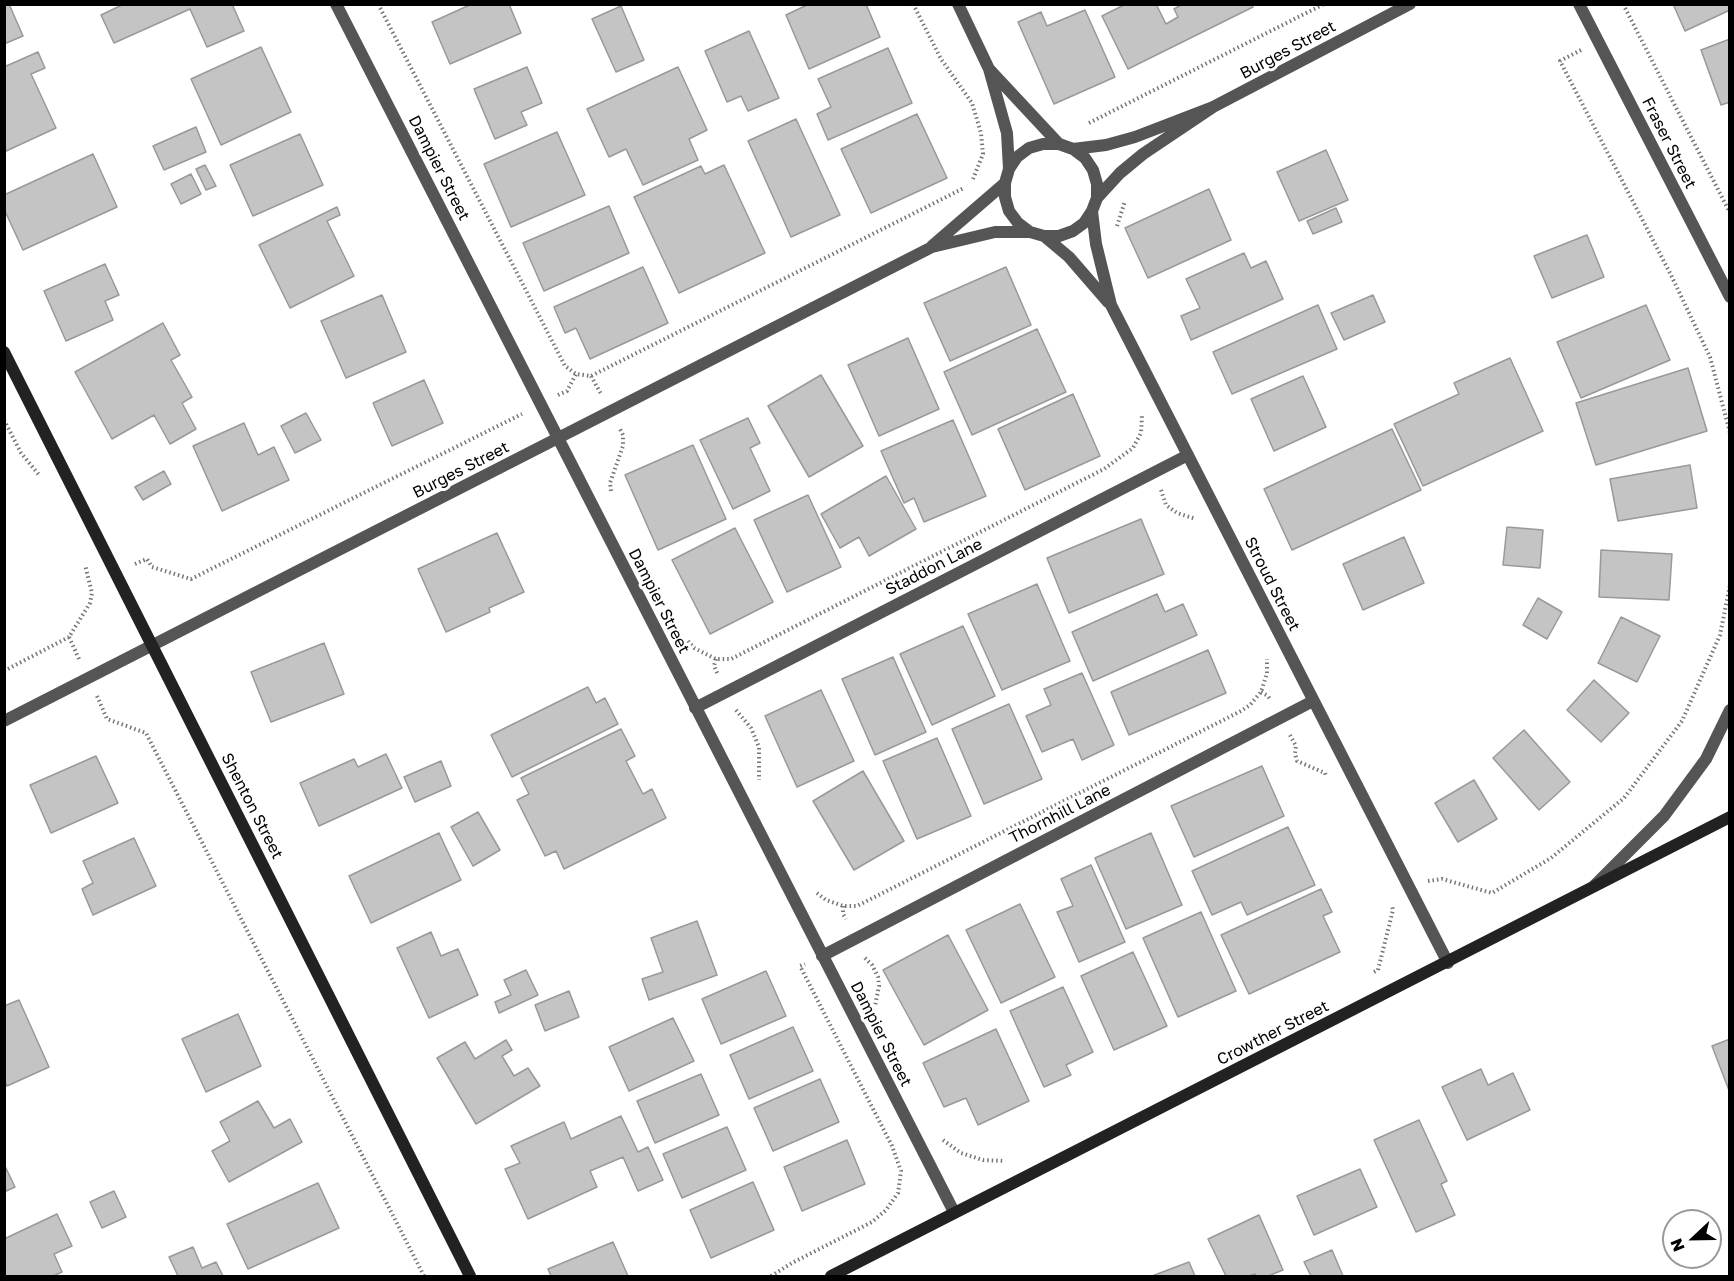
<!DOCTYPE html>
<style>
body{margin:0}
#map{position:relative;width:1734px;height:1281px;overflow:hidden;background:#fff;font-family:"Golos Text",sans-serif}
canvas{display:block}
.frame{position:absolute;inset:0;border:6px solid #000;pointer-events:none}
.north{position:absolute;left:1662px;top:1209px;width:60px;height:60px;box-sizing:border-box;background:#fff;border:2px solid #999;border-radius:50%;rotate:248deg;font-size:16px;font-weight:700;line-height:24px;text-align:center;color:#000}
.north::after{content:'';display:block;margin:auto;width:21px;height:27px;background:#000;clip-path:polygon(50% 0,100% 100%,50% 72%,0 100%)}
</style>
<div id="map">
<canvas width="1734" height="1281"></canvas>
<div class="frame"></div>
<div class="north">N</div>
</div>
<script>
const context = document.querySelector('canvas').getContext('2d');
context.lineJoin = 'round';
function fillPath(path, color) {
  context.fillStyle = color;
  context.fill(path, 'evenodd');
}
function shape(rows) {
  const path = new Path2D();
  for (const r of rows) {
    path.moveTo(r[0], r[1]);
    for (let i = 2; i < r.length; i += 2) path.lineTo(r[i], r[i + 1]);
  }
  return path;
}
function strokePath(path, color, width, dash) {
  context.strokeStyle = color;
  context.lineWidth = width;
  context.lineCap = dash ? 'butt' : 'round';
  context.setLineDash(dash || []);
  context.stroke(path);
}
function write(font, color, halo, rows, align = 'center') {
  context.font = font + ' "Golos Text",sans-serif';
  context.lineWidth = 6;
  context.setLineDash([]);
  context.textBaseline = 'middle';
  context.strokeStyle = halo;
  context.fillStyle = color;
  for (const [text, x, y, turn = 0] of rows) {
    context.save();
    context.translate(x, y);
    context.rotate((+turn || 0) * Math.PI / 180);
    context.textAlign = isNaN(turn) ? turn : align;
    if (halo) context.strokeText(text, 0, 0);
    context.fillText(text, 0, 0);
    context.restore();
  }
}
const building = shape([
 [4,4,9,4,23,36,4,44,4,4],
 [124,4,232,4,244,31,207,47,190,9,114,43,101,15,124,4],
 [472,4,509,4,521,33,450,64,432,22,472,4],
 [809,4,866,4,880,37,809,69,786,15,809,4],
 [1126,4,1156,4,1166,24,1178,17,1174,9,1183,4,1252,4,1253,7,1128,69,1102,16,1126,4],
 [1673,4,1730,4,1730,10,1685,31,1673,4],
 [621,6,644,60,616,72,592,19,621,6],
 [1085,10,1115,77,1054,104,1018,22,1041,12,1047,26,1085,10],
 [749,31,779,98,748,111,741,96,727,102,705,51,749,31],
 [1730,39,1730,102,1721,105,1701,50,1730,39],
 [261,47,291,112,221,145,191,79,261,47],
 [888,48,912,103,828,140,817,114,831,107,818,79,888,48],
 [38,52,45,68,31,74,56,128,4,152,4,67,38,52],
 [527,67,542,103,521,112,527,125,495,139,474,89,527,67],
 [678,67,707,130,689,139,698,160,643,185,626,149,609,157,587,109,678,67],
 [917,114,947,178,871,213,841,149,917,114],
 [796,119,840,215,791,237,748,141,796,119],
 [196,127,206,152,164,170,153,146,196,127],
 [557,132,585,195,511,227,484,164,557,132],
 [300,134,323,185,253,216,230,165,300,134],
 [1326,150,1348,200,1299,221,1277,172,1326,150],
 [93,154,117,207,23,250,4,209,4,195,93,154],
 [205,165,216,186,206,190,196,169,205,165],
 [724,165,765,253,679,293,634,197,701,166,705,174,724,165],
 [191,174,201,194,181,204,171,184,191,174],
 [1209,189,1231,240,1148,278,1125,228,1209,189],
 [609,206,629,253,544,291,523,243,609,206],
 [337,207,340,215,327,221,354,276,290,308,259,245,337,207],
 [1336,208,1342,222,1313,234,1307,221,1336,208],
 [1587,235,1604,277,1552,298,1534,256,1587,235],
 [1244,253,1251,268,1266,261,1283,299,1191,340,1181,316,1200,308,1186,279,1244,253],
 [105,264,119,295,105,301,113,320,66,341,44,291,105,264],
 [643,267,668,323,590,359,576,328,565,333,554,307,643,267],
 [1006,267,1031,325,950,361,924,303,1006,267],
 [382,295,406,352,346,378,321,321,382,295],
 [1373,295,1385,322,1344,340,1331,313,1373,295],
 [1318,305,1337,349,1232,394,1213,352,1318,305],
 [1646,305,1670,360,1581,398,1557,342,1646,305],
 [163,323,180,355,171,360,192,397,182,403,196,429,170,444,154,415,112,439,75,372,163,323],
 [1037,329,1066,392,972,435,944,372,1037,329],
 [908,338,939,409,879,436,848,365,908,338],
 [1510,358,1543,431,1423,486,1394,424,1459,394,1454,383,1510,358],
 [1688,368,1707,431,1596,465,1576,403,1688,368],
 [821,375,863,446,809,477,768,406,821,375],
 [1303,376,1326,427,1274,451,1251,399,1303,376],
 [424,380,443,423,392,446,373,403,424,380],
 [1073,394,1100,456,1025,490,998,429,1073,394],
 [306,413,321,440,295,453,281,426,306,413],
 [748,418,760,443,750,448,770,491,733,509,700,440,748,418],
 [953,420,986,496,924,522,914,498,904,503,881,451,953,420],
 [244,423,258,455,274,447,289,480,222,511,193,446,244,423],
 [1392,429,1421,490,1292,550,1264,489,1392,429],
 [693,445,726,519,658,550,625,475,693,445],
 [1690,465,1697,508,1618,521,1610,479,1690,465],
 [164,471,171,484,143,500,135,487,164,471],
 [886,476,916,529,869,556,859,537,840,548,821,514,886,476],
 [808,495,841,567,787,592,754,520,808,495],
 [1141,519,1164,574,1069,613,1047,558,1141,519],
 [1507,527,1543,530,1540,568,1503,565,1507,527],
 [735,528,773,602,710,634,672,560,735,528],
 [497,533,524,592,489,608,490,612,446,632,418,569,497,533],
 [1404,537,1424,583,1363,610,1343,564,1404,537],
 [1601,550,1672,554,1669,600,1599,597,1601,550],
 [1037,584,1070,661,1002,690,968,614,1037,584],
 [1157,594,1165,612,1183,604,1197,635,1093,681,1072,632,1157,594],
 [1538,598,1562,612,1547,639,1523,625,1538,598],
 [1621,617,1660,636,1637,682,1598,663,1621,617],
 [963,626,995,696,932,725,900,654,963,626],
 [324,643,344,694,271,722,251,672,324,643],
 [1208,650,1226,693,1129,735,1111,692,1208,650],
 [893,657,926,732,875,755,842,679,893,657],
 [1082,673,1114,745,1082,760,1073,739,1042,752,1026,716,1051,705,1044,689,1082,673],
 [1594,680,1629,713,1601,742,1567,710,1594,680],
 [588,687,596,703,605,698,618,724,512,777,491,735,588,687],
 [821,690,854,761,797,787,765,716,821,690],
 [1009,704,1042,779,984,804,952,729,1009,704],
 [621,729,635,756,626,761,643,794,652,789,666,818,564,869,556,851,545,856,517,800,529,794,521,778,621,729],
 [1524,730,1570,782,1539,810,1493,758,1524,730],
 [937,738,971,816,917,839,883,761,937,738],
 [386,754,402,788,319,826,300,783,354,759,358,767,386,754],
 [96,756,118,803,51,833,30,785,96,756],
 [441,761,451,786,415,802,404,777,441,761],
 [1262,766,1284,816,1194,857,1171,806,1262,766],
 [863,771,904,841,854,870,813,801,863,771],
 [1474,780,1497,819,1458,842,1435,803,1474,780],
 [478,812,500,850,473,866,451,827,478,812],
 [1288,827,1315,885,1247,915,1241,902,1212,915,1192,871,1288,827],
 [439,833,461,880,371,923,349,876,439,833],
 [1151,833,1182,905,1126,929,1095,858,1151,833],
 [134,838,156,886,93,915,82,889,93,883,83,861,134,838],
 [1091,865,1125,942,1079,962,1057,912,1073,906,1061,879,1091,865],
 [1321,889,1332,912,1323,916,1340,952,1249,994,1221,935,1321,889],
 [1020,904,1055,977,1001,1003,966,930,1020,904],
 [1201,912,1236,991,1178,1017,1143,938,1201,912],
 [697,921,717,975,649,1000,642,979,663,972,651,938,697,921],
 [431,932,441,956,458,949,478,995,429,1018,397,948,431,932],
 [948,935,988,1010,924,1045,883,970,948,935],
 [1133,952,1167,1026,1114,1050,1081,976,1133,952],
 [526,970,538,995,499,1013,495,1002,511,995,504,980,526,970],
 [766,971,786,1016,721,1044,702,999,766,971],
 [1063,987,1093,1052,1066,1065,1071,1075,1044,1087,1010,1011,1063,987],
 [569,991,579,1017,545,1031,535,1005,569,991],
 [19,1000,49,1067,7,1086,4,1080,4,1006,19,1000],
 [238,1014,261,1066,206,1092,182,1039,238,1014],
 [673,1018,694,1061,629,1091,609,1047,673,1018],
 [793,1027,813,1071,749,1099,730,1055,793,1027],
 [996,1029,1029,1101,978,1125,966,1098,944,1107,923,1063,996,1029],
 [1730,1039,1730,1093,1712,1046,1730,1039],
 [506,1040,512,1050,502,1056,514,1076,528,1068,540,1086,476,1124,437,1058,465,1042,475,1059,506,1040],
 [1481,1069,1488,1085,1513,1073,1530,1110,1467,1140,1442,1087,1481,1069],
 [701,1074,719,1115,655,1143,637,1101,701,1074],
 [820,1079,839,1122,773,1151,754,1108,820,1079],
 [258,1101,274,1128,290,1119,302,1142,229,1182,212,1151,230,1141,220,1122,258,1101],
 [621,1116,638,1152,648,1147,663,1180,638,1191,623,1157,590,1171,597,1187,528,1219,505,1169,520,1163,511,1146,564,1122,571,1139,621,1116],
 [1419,1120,1447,1181,1441,1184,1455,1215,1416,1232,1374,1140,1419,1120],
 [727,1127,746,1170,682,1198,663,1154,727,1127],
 [847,1140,865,1184,802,1211,784,1167,847,1140],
 [4,1164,15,1187,4,1192,4,1164],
 [1360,1169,1377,1207,1314,1235,1297,1196,1360,1169],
 [753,1182,774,1230,711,1258,690,1210,753,1182],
 [318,1183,339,1228,248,1269,227,1224,318,1183],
 [114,1191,126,1217,102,1228,90,1202,114,1191],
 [57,1214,72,1246,54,1254,62,1272,53,1276,4,1276,4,1239,57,1214],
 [1259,1215,1283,1270,1268,1276,1256,1276,1255,1274,1249,1276,1226,1276,1208,1239,1259,1215],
 [613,1242,628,1276,551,1276,548,1269,613,1242],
 [193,1247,202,1268,216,1262,223,1276,178,1276,169,1257,193,1247],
 [1332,1250,1343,1276,1311,1276,1304,1262,1332,1250],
 [1189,1262,1195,1276,1152,1276,1189,1262]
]);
fillPath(building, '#c4c4c4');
strokePath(building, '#999', 1.5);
strokePath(shape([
 [378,4,565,366,576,374,591,376,964,188],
 [913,4,941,59,972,103,981,133,983,154,973,179],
 [1623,4,1730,213],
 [1581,50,1560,61,1670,273,1710,357,1730,433],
 [1089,123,1324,4],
 [1117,226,1125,201],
 [591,376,601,394],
 [558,395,567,391,576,374],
 [4,420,21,453,40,476],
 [1161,490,1166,505,1177,513,1196,519],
 [611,491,610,483,623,446,623,435,620,429],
 [135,564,147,559,152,567,191,579,522,414],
 [688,641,694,648,716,659,731,659,1104,469,1133,448,1141,433,1142,415],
 [79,659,69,637,90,603,92,593,85,565],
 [716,659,714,666,718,675],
 [4,671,69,637],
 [1261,692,1268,696,1270,699],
 [97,696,107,719,146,733,424,1276],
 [736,710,751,728,759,747,759,780],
 [1290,735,1296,746,1295,753,1297,761,1325,773,1326,776],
 [1428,881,1442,879,1492,893,1551,858,1624,798,1682,721,1720,635,1730,585],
 [817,893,826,900,843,906,857,906,1241,711,1250,705,1261,692,1267,673,1267,659],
 [843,906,843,914,846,919],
 [865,958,872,965,878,977,879,986,875,1006],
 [1374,972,1378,970,1393,910,1392,905],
 [943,1140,961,1153,983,1160,1005,1161],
 [771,1276,792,1263,872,1222,886,1210,898,1193,901,1171,892,1146,800,966,805,964]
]), '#777', 4, [1.5, 3]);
strokePath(shape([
 [336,4,954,1212],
 [958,4,989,69,1007,133,1009,169],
 [1579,4,1730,297],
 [990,70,1059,144],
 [1073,149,1085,158,1093,170,1097,184,1097,198,1092,211,1084,223,1073,231,1059,236,1044,236,1030,232,1018,223,1009,211,1005,197,1005,183,1009,169,1017,157,1029,148,1043,144,1059,144,1073,149,1106,145,1135,137,1213,107],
 [1097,198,1120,173,1143,154,1213,107,1410,4],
 [1092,211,1096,244,1111,305,1448,963],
 [1044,236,1069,257,1108,302],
 [932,246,1005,183],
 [695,708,1188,455],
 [4,721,932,247,995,232,1030,232],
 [1595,885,1664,816,1706,759,1730,710],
 [822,956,1313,701]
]), '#555', 12);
strokePath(shape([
 [4,352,470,1276],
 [831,1276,1730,817]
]), '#222', 12);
write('16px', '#000', '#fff', [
 ["Burges Street",1288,50,-28],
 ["Fraser Street",1669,143,63],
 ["Dampier Street",439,168,63],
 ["Burges Street",461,470,-27],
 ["Staddon Lane",934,567,-27],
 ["Stroud Street",1272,584,63],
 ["Dampier Street",659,601,63],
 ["Shenton Street",252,806,63],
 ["Thornhill Lane",1060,814,-27],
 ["Crowther Street",1273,1033,-27],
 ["Dampier Street",881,1034,63]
]);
</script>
